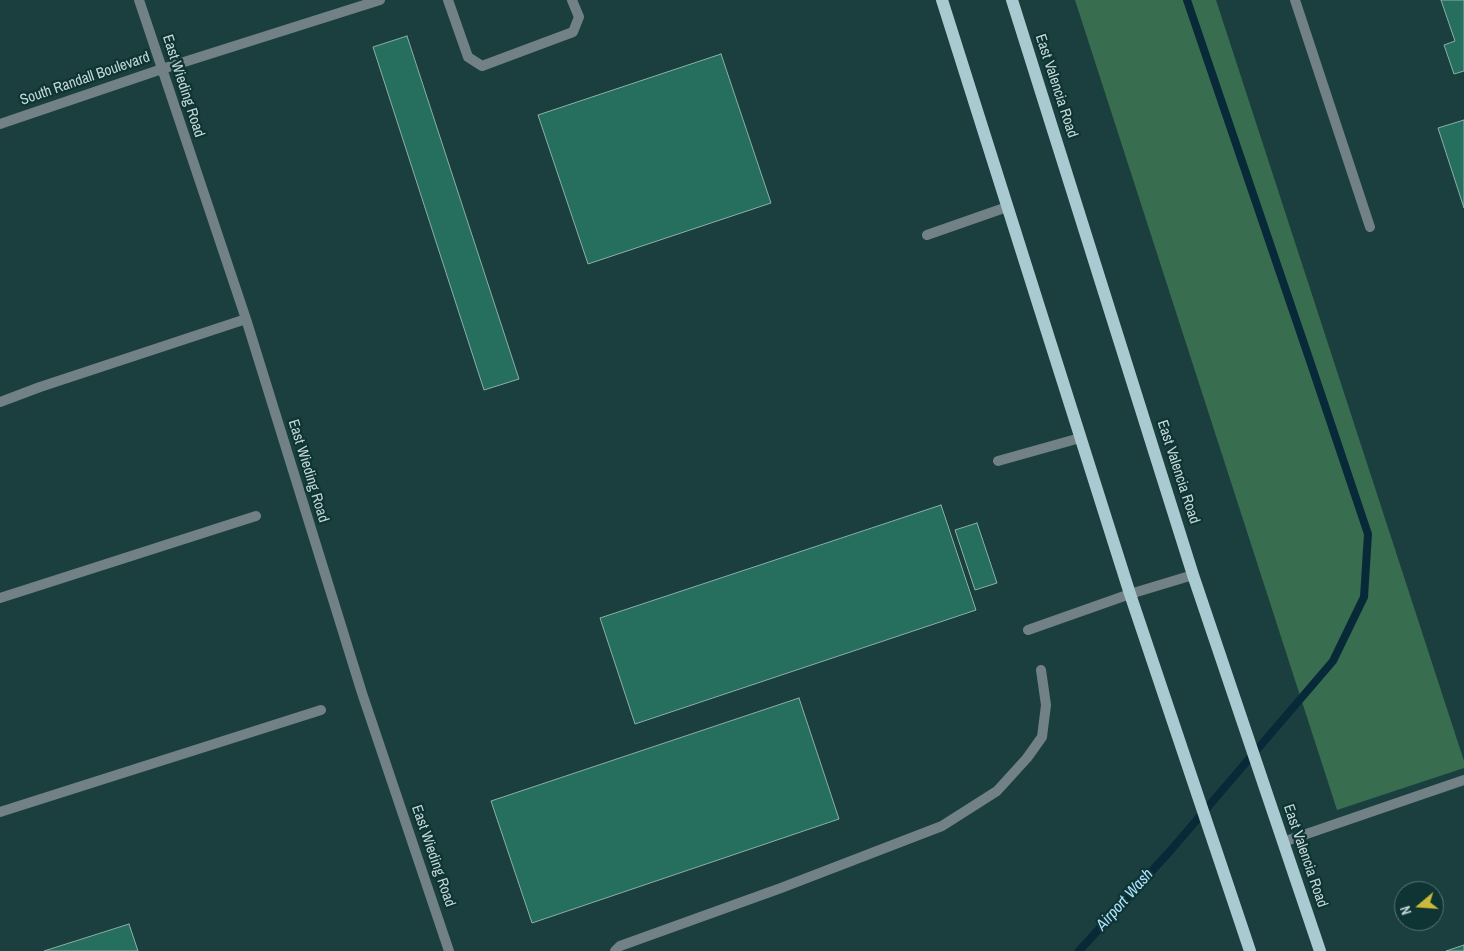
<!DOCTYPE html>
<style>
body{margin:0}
#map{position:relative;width:1464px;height:951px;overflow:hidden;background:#1a3f3e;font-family:"Archivo Narrow",sans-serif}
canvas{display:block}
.north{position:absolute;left:1394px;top:881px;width:50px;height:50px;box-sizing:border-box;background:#0e3434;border:1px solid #567575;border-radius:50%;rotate:252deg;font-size:14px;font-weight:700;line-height:20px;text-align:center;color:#c3d7d6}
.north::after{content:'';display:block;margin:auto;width:18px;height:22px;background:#cbba39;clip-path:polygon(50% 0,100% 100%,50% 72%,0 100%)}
</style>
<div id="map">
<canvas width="1464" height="951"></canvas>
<div class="north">N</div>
</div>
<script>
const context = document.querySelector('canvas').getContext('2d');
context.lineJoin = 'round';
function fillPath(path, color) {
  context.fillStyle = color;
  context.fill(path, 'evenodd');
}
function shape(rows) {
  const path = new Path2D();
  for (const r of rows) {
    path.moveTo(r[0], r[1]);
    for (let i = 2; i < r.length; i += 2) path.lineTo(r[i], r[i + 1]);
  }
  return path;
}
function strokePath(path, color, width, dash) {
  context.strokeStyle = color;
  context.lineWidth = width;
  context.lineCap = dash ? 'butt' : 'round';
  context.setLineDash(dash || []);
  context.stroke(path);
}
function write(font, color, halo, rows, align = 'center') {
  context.font = font + ' "Archivo Narrow",sans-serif';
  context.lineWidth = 4.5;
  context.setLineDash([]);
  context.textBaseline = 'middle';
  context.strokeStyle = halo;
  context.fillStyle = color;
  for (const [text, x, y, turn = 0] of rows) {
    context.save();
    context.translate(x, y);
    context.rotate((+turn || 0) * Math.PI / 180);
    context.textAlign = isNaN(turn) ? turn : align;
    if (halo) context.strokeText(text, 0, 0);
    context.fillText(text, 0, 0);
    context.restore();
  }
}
fillPath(shape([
 [1075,0,1216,0,1464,761,1464,768,1337,810]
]), '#396d4f');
strokePath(shape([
 [1079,951,1171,850,1333,661,1364,597,1368,534,1311,364,1187,0]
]), '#082a38', 8);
const building = shape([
 [1441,0,1464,0,1464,71,1454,74,1444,45,1455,41,1441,0],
 [407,36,519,379,484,390,373,47,407,36],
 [721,54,771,203,588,264,538,115,721,54],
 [1464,120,1464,208,1438,128,1464,120],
 [941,505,976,610,635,724,600,618,941,505],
 [977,523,997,583,975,590,955,530,977,523],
 [799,698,839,819,532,923,491,801,799,698],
 [129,924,138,951,44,951,129,924],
 [1464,945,1464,951,1446,951,1464,945]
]);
fillPath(building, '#266f5f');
strokePath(building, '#8cb0a6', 1);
strokePath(shape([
 [448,0,468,57,482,66,573,32,579,17,572,0],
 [1295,0,1370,227],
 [927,235,1007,207],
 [998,461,1080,438],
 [1028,630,1130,594,1193,575],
 [1283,842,1464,780],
 [615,951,620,946,781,888,942,826,997,791,1027,758,1042,737,1046,705,1041,670]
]), '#728185', 10);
strokePath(shape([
 [139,0,246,319,362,693,449,951],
 [0,124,162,69,380,0],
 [0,402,40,387,246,319],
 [0,598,256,516],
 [0,812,321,710]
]), '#728185', 10);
strokePath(shape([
 [942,0,1130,594,1250,951],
 [1012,0,1193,575,1320,951]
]), '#aacad2', 12);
write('15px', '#c3d7d6', '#0e3434', [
 ["South Randall Boulevard",85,79,-19],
 ["East Wieding Road",183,86,72],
 ["East Valencia Road",1056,86,72],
 ["East Wieding Road",308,471,73],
 ["East Valencia Road",1178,472,72],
 ["East Wieding Road",433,856,71],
 ["East Valencia Road",1305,856,71]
]);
write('italic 16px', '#aee1fc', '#0e3434', [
 ["Airport Wash",1125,900,-48]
]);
</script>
